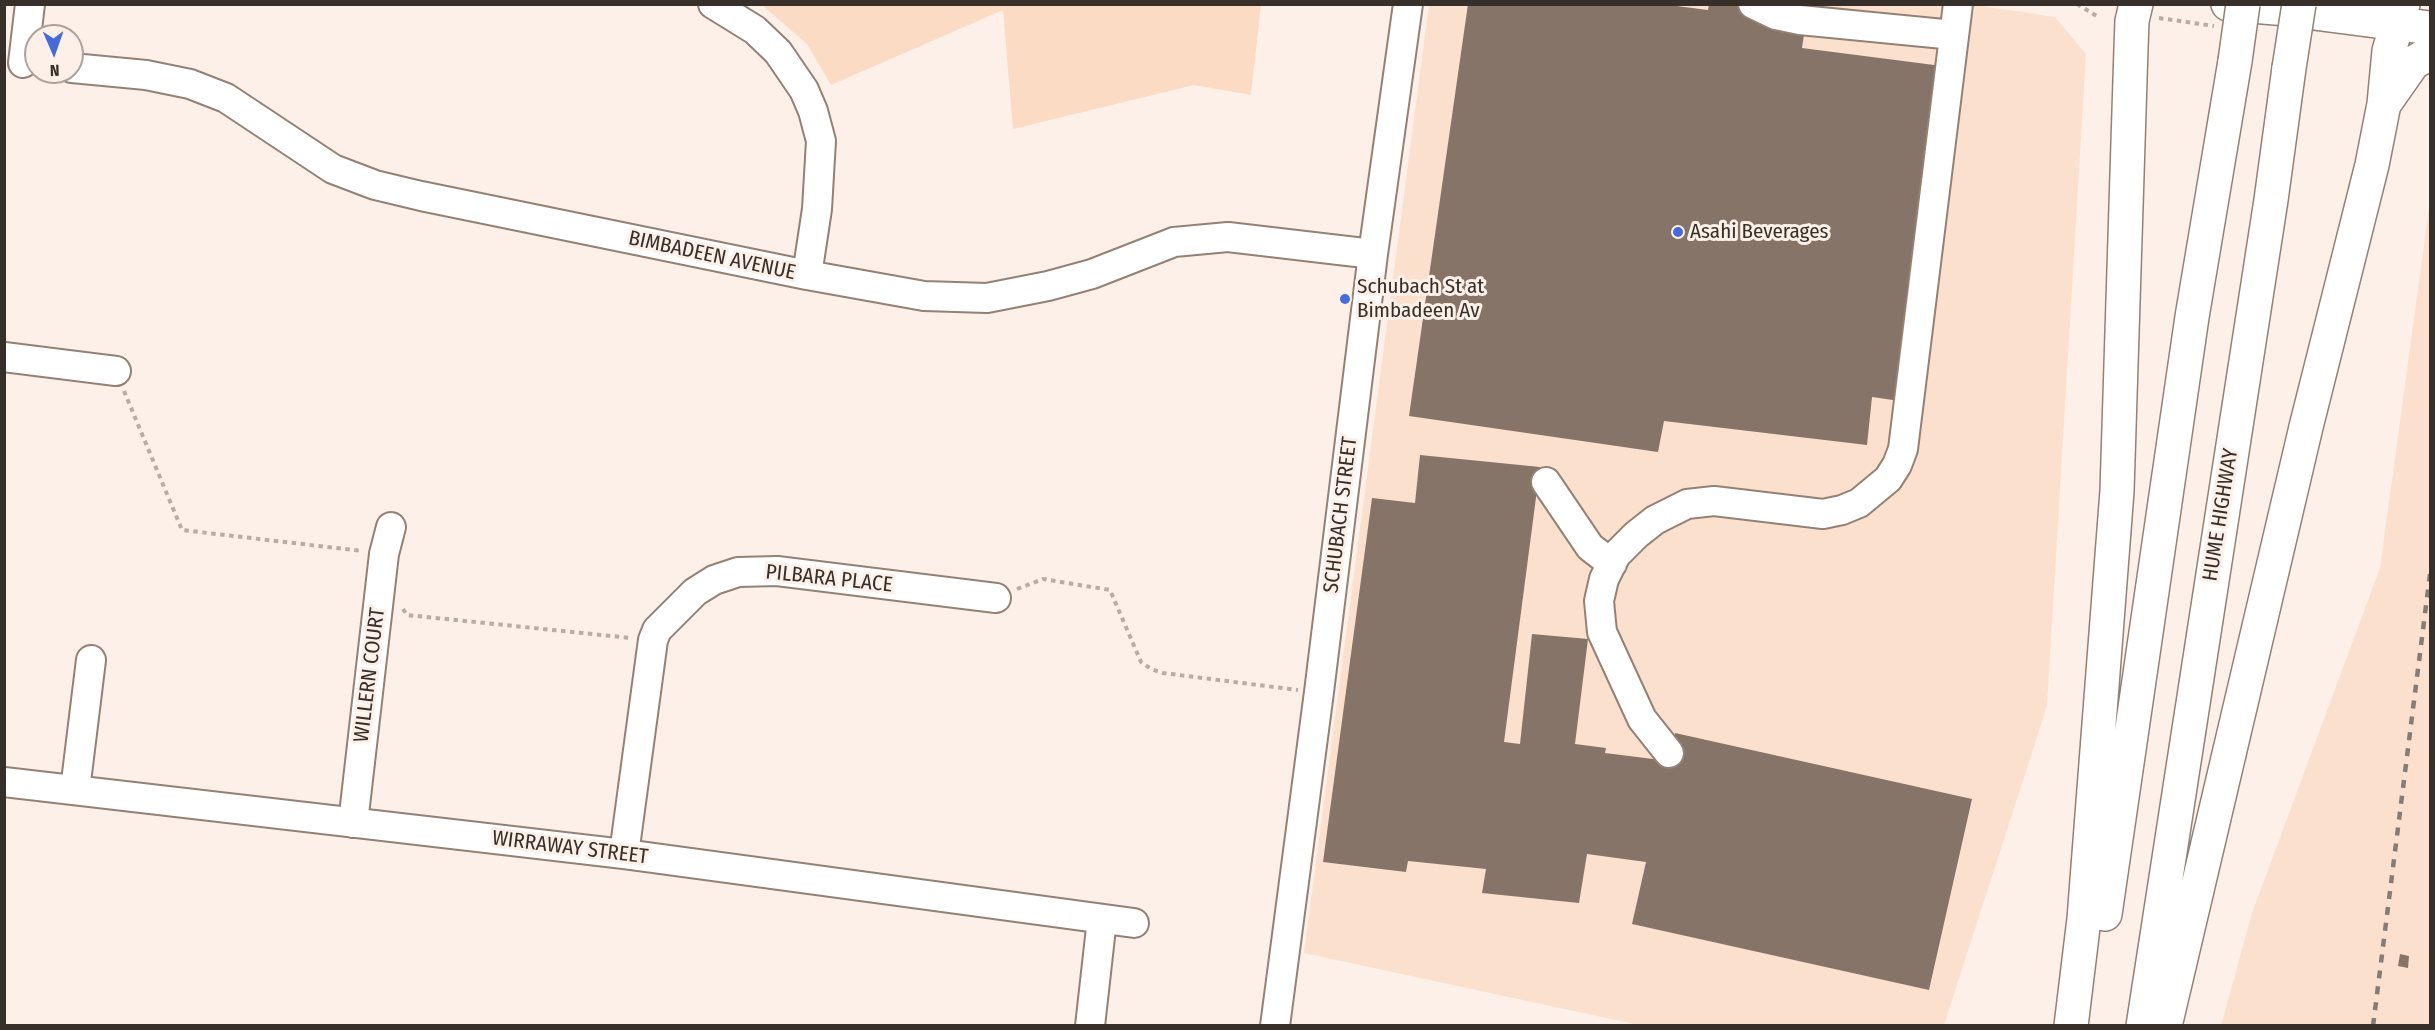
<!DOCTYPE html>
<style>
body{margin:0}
#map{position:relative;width:2435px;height:1030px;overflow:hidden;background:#fdf0e8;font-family:"Fira Sans Condensed",sans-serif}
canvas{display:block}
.frame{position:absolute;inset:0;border:6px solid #372f2a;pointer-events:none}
.north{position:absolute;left:24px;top:24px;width:60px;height:60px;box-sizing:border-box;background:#fdf0e8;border:2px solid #aea39c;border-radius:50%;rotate:178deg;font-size:16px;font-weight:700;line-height:24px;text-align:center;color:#372f2a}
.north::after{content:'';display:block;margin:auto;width:21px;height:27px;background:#466add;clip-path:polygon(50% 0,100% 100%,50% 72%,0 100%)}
</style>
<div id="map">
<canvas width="2435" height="1030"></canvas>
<div class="frame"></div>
<div class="north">N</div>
</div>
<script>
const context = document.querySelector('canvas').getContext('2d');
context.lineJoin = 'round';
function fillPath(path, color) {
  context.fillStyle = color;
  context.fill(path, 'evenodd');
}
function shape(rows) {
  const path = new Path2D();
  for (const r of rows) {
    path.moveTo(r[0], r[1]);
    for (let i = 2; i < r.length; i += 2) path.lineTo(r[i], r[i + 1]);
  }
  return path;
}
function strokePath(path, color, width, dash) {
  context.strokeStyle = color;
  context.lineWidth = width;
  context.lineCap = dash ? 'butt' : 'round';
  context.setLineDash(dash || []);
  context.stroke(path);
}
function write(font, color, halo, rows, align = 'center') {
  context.font = font + ' "Fira Sans Condensed",sans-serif';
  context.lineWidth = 6;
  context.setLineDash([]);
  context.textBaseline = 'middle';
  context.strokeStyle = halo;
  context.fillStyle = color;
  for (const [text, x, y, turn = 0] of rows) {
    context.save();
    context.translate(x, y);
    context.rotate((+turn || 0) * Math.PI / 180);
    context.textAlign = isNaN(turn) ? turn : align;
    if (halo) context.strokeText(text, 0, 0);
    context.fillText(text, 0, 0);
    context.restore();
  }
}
fillPath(shape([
 [1968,4,2055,17,2086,54,2047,706,1944,1025,1639,1025,1304,953,1429,5],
 [2430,201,2430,1025,2221,1026,2252,913,2380,568]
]), '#fce0ce');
fillPath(shape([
 [762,5,1261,5,1251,95,1194,85,1013,129,1003,10,831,85,807,44]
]), '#fcdbc5');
fillPath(shape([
 [1468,4,1661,4,1708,10,1709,4,1734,4,1805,28,1802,48,1942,66,1900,401,1872,397,1867,445,1664,421,1658,452,1409,416],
 [1420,455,1540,467,1504,742,1520,744,1532,634,1588,639,1575,744,1606,748,1605,753,1669,761,1675,733,1972,799,1929,990,1632,924,1646,862,1587,854,1579,903,1482,893,1486,869,1408,861,1406,872,1323,862,1372,498,1415,503],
 [2400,954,2409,956,2408,968,2398,966]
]), '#867468');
const minor = shape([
 [713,4,755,30,778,52,804,90,813,111,821,141,817,209,807,275],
 [1753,4,1776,15,1800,20,1954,35],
 [23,63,30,4],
 [72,68,146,75,190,84,226,98,333,169,375,185,421,196,807,275,924,296,987,298,1048,286,1092,274,1174,242,1228,237,1373,254],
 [4,357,116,371],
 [1546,482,1590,547,1612,564],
 [1669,753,1642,719,1602,632,1599,601,1604,579,1616,555,1636,535,1655,520,1687,504,1714,501,1823,514,1842,510,1859,503,1888,479,1897,465,1903,449,1958,4],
 [4,782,624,854,1134,923],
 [75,790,91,660],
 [353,823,384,554,391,527],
 [624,854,653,640,657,630,695,592,714,580,738,572,777,571,996,598],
 [1090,1026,1102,919],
 [1275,1026,1319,692,1373,254,1408,4]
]);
const major = shape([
 [2228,4,2275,8,2430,28]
]);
const highway = shape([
 [2385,103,2413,63,2430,53],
 [2105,914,2192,317,2235,61],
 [2071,1026,2084,919,2117,491,2131,48,2132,21,2136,4],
 [2143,1026,2271,200,2289,68],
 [2165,1026,2306,427,2372,165,2384,104,2389,51,2403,4]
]);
strokePath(minor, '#948175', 32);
strokePath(major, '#948175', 36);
strokePath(highway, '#948175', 36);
strokePath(shape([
 [2077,4,2100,18],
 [2159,18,2214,26],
 [124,391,182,530,362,551],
 [1017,589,1043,579,1110,590,1141,662,1151,669,1163,673,1298,690],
 [403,609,407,615,631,638]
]), '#b8ada6', 4, [4.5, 4.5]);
strokePath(minor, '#fff', 28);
strokePath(major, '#fff', 33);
strokePath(highway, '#fff', 33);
strokePath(shape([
 [2373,1026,2430,574]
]), '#867c76', 4.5, [8, 8]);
const highwayBridge = shape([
 [2235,61,2243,4],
 [2289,68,2299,4]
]);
strokePath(highwayBridge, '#948175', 36, []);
strokePath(highwayBridge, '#fff', 33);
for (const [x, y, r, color] of [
 [1678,232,6,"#466add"],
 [1345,299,6,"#466add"]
]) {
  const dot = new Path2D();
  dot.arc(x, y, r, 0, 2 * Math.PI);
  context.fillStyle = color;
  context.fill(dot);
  strokePath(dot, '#fdf0e8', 2);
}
write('21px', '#372f2a', '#fdf0e8', [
 ["Asahi Beverages",1690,232],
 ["Schubach St at",1357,287],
 ["Bimbadeen Av",1357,311]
], 'left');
write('21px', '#372f2a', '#fdf0e8', [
 ["BIMBADEEN AVENUE",712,256,12],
 ["SCHUBACH STREET",1341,515,-83],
 ["HUME HIGHWAY",2221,515,-81],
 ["PILBARA PLACE",829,579,6],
 ["WILLERN COURT",370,675,-83],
 ["WIRRAWAY STREET",570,848,7]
]);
</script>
